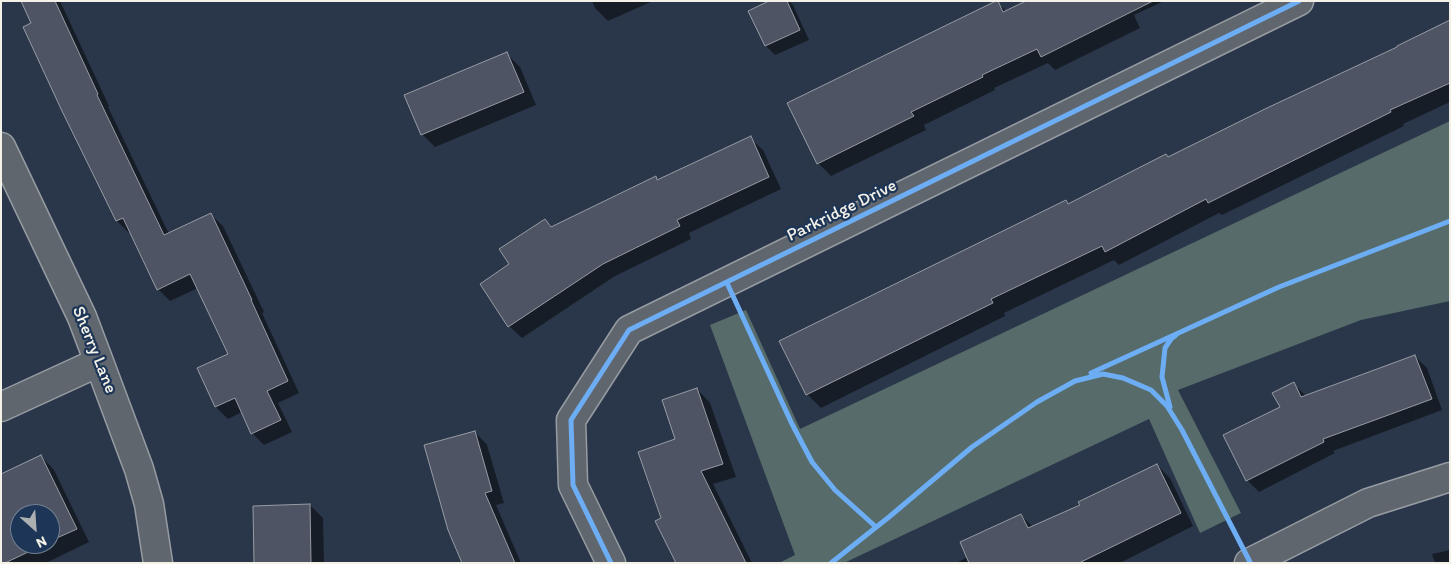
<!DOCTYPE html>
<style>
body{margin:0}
#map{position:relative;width:1451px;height:564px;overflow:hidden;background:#2a374a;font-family:Itim,sans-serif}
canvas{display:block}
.frame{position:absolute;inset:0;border:2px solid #f4f1e8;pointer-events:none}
.north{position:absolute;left:10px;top:504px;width:50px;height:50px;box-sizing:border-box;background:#1d3557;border:1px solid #738091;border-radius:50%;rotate:154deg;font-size:14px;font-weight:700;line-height:20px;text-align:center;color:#f4f1e8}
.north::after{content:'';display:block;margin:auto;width:18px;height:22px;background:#adb0b1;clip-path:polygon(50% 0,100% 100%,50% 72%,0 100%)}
</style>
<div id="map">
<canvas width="1451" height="564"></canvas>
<div class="frame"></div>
<div class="north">N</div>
</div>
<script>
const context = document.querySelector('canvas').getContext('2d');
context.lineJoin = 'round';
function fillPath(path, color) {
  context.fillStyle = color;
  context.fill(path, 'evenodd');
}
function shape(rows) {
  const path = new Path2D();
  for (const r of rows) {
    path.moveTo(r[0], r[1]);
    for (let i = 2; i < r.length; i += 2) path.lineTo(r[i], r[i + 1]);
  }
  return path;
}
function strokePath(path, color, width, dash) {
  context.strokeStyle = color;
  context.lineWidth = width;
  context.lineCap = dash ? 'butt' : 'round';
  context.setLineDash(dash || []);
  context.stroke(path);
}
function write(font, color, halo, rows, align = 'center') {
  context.font = font + ' Itim,sans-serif';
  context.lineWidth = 4.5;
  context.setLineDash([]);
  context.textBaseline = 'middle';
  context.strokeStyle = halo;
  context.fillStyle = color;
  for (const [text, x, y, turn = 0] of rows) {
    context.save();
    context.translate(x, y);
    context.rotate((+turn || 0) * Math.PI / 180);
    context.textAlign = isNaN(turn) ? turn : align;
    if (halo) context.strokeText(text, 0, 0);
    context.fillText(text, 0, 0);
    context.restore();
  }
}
fillPath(shape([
 [1450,121,1450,301,1361,320,1178,390,1241,513,1200,533,1149,419,844,563,779,563,795,555,710,325,746,310,800,429]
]), '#566b6a');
fillPath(shape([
 [22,1,60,1,109,106,108,107,169,234,210,214,223,226,264,312,262,313,299,393,278,403,292,432,264,445,252,433,242,412,228,419,216,407,199,369,230,354,198,288,170,301,158,289,131,232,129,233,117,221,63,111,33,23],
 [592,1,653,1,608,21,595,8],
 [772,1,789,1,793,5,809,40,775,55,766,46],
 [1028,1,1164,1,1134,15,1140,28,1055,70,1048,63,994,88,995,90,924,125,926,130,831,176,818,163,997,2,1007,12],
 [1450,21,1450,102,1403,124,1404,126,1222,215,1219,213,1119,265,1114,260,1004,313,1005,316,821,408,807,394,781,341,1066,201,1069,205,1169,158,1399,47],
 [507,54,520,67,536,105,435,147,422,134],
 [750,138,763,150,781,189,689,233,691,239,615,276,522,338,509,326,511,264,545,220,553,228,655,178,658,181],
 [1415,356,1427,368,1442,410,1333,451,1335,453,1259,492,1247,480,1225,436,1281,407,1293,383,1306,396],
 [697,389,710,403,736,477,713,484,752,563,678,563,663,518,677,440],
 [475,432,487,445,504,503,496,505,521,563,463,563],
 [41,456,54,470,89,542,46,563,6,563,1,554],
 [20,514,50,514,50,544,20,544],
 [1157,465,1170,478,1193,526,1120,563,956,563,968,557,1021,515,1033,527,1081,505],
 [310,505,323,518,324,563,256,563],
 [1450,550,1450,563,1435,563,1432,554]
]), '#0007');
const building = shape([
 [21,1,55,1,98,94,97,95,164,235,211,213,252,300,251,300,288,381,267,391,281,420,251,434,235,398,215,407,197,368,228,354,190,274,157,290,123,218,116,221,62,111,23,27,31,23,21,1],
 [769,1,787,1,800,30,765,46,748,11,769,1],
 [996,1,998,1,1003,12,1026,1,1153,1,1041,57,1037,49,982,75,983,77,911,112,914,116,817,164,787,103,996,1],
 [1450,20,1450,83,1390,110,1391,112,1208,203,1206,199,1105,252,1102,246,991,299,993,303,806,395,779,341,1066,200,1068,204,1166,154,1168,157,1267,108,1397,47,1397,46,1450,20],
 [507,52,524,92,421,135,404,95,507,52],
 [751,136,769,177,677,220,680,226,603,264,508,327,480,284,509,264,499,249,545,219,551,227,656,176,657,180,751,136],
 [1415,355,1432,399,1323,439,1324,442,1246,481,1223,435,1280,407,1272,393,1294,382,1301,397,1415,355],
 [697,388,723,464,701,471,746,563,676,563,655,521,661,518,638,452,675,439,662,400,697,388],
 [475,431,492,491,485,493,515,563,462,563,448,530,424,445,475,431],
 [41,455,77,529,50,541,50,514,20,514,20,544,45,544,5,563,1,563,1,474,41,455],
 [1157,464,1181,513,1079,563,969,563,960,542,1021,514,1028,528,1080,505,1078,502,1157,464],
 [310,504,311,563,254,563,253,506,310,504]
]);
fillPath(building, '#4e5464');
strokePath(building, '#979ca3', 1);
const minor = shape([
 [1,147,82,317,99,362,139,469,149,504,158,563],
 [1,407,99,362],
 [611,563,573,485,571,420,629,330,1299,1],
 [1249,563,1368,503,1450,477]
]);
strokePath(minor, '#979ca3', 31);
strokePath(minor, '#60666e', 28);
strokePath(shape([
 [727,283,792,424,812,462,835,490,876,527],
 [1091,373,1279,287,1450,221],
 [1170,407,1162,377,1165,348,1171,339,1176,335],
 [611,563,573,485,571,420,629,330,1299,1],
 [831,563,889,517,972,447,1037,402,1075,381,1103,374,1123,378,1151,390,1167,406,1182,430,1250,562]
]), '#6dadf4', 5);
write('18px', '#f4f1e8', '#1d3557', [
 ["Parkridge Drive",842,211,-26],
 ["Sherry Lane",94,350,68]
]);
</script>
